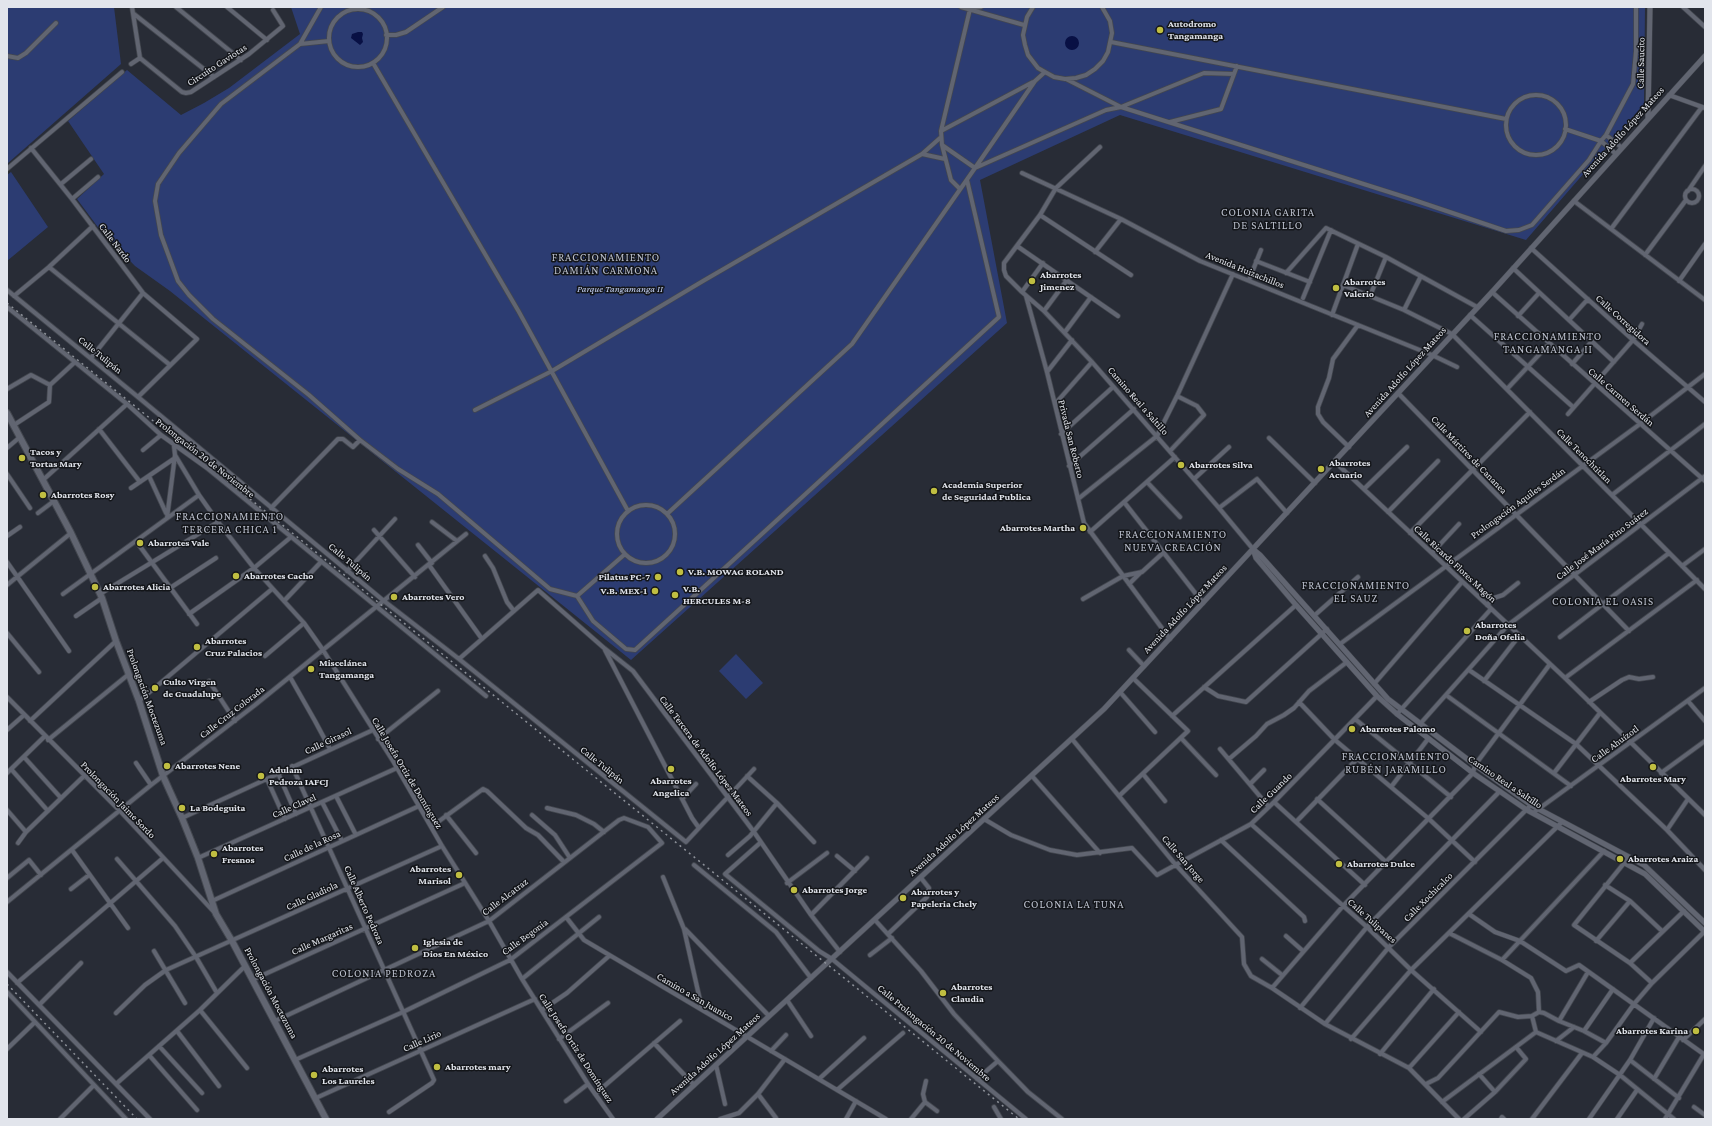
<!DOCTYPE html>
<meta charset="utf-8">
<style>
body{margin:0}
#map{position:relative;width:1712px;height:1126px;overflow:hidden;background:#282c36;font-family:"Crimson Pro",serif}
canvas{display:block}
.frame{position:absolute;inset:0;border:8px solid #e2e5ec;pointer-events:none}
</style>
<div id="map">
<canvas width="1712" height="1126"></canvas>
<div class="frame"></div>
</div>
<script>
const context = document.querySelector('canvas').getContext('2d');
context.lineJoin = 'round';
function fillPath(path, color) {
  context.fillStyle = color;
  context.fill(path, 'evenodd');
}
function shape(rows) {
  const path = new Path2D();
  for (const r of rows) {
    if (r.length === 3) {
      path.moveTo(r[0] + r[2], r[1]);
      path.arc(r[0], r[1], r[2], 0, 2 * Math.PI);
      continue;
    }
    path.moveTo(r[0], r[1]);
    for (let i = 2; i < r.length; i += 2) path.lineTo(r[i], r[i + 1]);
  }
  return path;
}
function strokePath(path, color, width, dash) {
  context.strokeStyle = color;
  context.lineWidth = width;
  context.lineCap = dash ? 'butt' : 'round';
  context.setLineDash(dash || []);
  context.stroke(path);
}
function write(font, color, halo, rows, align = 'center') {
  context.font = font + ' "Crimson Pro",serif';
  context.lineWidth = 3;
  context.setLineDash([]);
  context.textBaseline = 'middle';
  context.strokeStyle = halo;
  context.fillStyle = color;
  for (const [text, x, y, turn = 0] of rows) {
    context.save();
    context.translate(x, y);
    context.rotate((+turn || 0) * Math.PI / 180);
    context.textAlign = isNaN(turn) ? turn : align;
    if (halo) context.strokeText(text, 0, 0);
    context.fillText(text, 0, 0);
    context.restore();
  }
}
fillPath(shape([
 [7,7,114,7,121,64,8,163],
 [291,7,1645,7,1644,104,1526,240,1120,115,980,180,1007,323,631,660,170,291,135,266,100,230,77,199,104,174,68,121,127,70,181,115,204,103,229,88,300,34],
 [11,172,48,227,7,261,7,175],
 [736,654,763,683,746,699,719,671]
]), '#2c3c72');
fillPath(shape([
 [358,32,362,32,363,34,362,38,363,42,360,45,351,38,352,34],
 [1072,43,7]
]), '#081044');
const minor = shape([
 [132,7,140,58,182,92,186,93,191,92,249,54,283,26,273,10],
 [176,7,241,60],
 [227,7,267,40],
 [961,7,1024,25],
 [1033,7,1027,17,1023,35,1025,45,1028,55,1038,68,1045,72,1054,77,1065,79,1076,78,1086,75,1095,69,1103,61,1108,52,1112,33,1110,21,1102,7],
 [1683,7,1705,27],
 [358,38,29],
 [134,14,214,77],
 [386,35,396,35,406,32,443,7],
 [329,41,300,44,221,104,179,153,158,184,155,201,161,235,178,281,189,295,213,319,309,395,360,440,398,469,438,494,550,589,577,596],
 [1111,42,1506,119],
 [300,44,321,7],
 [7,56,18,58,26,53,56,23],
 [373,63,519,312,628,511],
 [131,64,140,58],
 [1066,79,1121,107,1204,73,1234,74],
 [1536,125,30],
 [1669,95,1705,108],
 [1170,122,1221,109,1237,66],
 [1565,129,1601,141,1606,135,1633,84,1636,51,1636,7],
 [941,131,1033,82],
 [1606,135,1621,147],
 [942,145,975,168,1035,81,1045,72],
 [1100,147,1056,188,1040,215,1004,263,1004,270,1006,276,1022,292,1044,311,1092,362,1219,508,1253,549],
 [31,148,72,199,143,293,197,339,138,397],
 [922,154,945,159],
 [7,169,122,72],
 [1022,173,1121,219,1200,261,1432,355,1457,367],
 [61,184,91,159],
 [960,189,951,180,942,145,941,131,970,9,981,7],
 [1692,196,7],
 [1688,191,1705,166],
 [72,199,98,177],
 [1574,201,1705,300],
 [1040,215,1131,275],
 [1611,229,1702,107],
 [1017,246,1118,316],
 [1531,248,1633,340,1705,402],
 [1095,252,1121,219],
 [1645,255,1686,200],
 [1256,261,1310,282],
 [49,267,170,365],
 [1513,268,1614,362],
 [1286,273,1326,228,1386,257,1477,307],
 [1249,280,1261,250],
 [1679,281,1705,244],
 [1343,285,1404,310,1452,334,1705,589],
 [7,290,138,397,384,601,459,659,686,842,754,769],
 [1022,292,1043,263],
 [1492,292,1705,481],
 [14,296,49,267,93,226],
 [1026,296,1047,372,1084,523,1170,639],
 [1370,296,1386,257],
 [1303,298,1331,230],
 [7,307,127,404,161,435,207,468,486,696],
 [1404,310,1421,276],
 [1044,311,1067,280],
 [1332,315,1358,244],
 [1470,315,1573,407],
 [1518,316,1539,293],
 [1569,320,1588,299],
 [1065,332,1091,297],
 [91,358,143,293],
 [1572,364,1592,341],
 [1047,372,1072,340],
 [7,389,31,375,50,385],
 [1507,389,1549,344],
 [1398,393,1629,631],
 [1055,404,1092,362],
 [475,410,552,371,703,281,922,154,940,138],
 [1568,414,1633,340,1642,324],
 [14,425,49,402,50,385,75,362],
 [99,429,140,482],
 [1061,434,1113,387],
 [1269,438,1315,483],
 [174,446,175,455,199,495,218,522,254,568,304,623,323,650,393,761,442,846,489,921,522,979,588,1084,613,1119],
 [1349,447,1323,422,1318,414,1318,407,1329,378,1333,359,1358,325],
 [7,448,20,437],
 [143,450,161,435],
 [1170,451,1204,415,1197,406,1177,396],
 [1335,462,1565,678,1705,815],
 [1069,466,1134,409],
 [7,474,30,508],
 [149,476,166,513],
 [1194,479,1229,447],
 [43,480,127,404],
 [1147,482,1180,517],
 [131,488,175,458],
 [1364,489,1407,447],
 [1612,495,1705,424],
 [1078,499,1157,436,1177,396,1233,274],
 [1124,502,1203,603],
 [646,534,29],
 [271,508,338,439,343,439,353,447,360,440],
 [1219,508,1257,479,1287,513],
 [1388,512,1438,461],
 [38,513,54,501],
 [667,514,852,344,975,168,1106,110,1121,107,1411,199,1506,231,1519,230,1532,225,1589,160,1601,141,1616,154],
 [167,518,175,455],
 [432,522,457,541],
 [374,530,415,577],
 [1090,532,1175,457],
 [1410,533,1530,412],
 [7,536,20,527],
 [136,541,197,624],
 [418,545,432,563],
 [1432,553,1459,524],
 [625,554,577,596,593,621,626,649,635,650,999,317,967,180],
 [485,556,493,568,507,602,514,611],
 [7,562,69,651],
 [429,565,482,639],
 [1682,566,1705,549],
 [347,571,395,519],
 [1129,584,1141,572],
 [7,585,71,533],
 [170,588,216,558],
 [63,594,199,495],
 [100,594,218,522],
 [1083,599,1123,576,1142,572,1164,552],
 [284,601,321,562],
 [1487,605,1494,598,1503,595,1518,583],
 [189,614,254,568,291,537],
 [1315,615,1358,577],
 [76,616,102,598],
 [7,633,39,672],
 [1560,637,1669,553],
 [1340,644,1640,424,1705,374],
 [605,650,692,818,699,828],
 [1129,650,1144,666],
 [265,656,304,623],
 [459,659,538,590,604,648,633,671,754,832,811,915,840,952],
 [1469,670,1576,744,1667,830,1705,870],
 [290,677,315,721,330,749],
 [1565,678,1697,580],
 [209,681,235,721],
 [1484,681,1519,636],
 [1374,684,1462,582],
 [1204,687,1218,696,1246,702,1327,629],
 [1120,692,1155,732],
 [1446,695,1571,786],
 [7,697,120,811,214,912],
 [139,701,272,589],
 [1688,701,1705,721],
 [1299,702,1335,740,1429,819,1475,862],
 [1589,702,1622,680,1629,677,1639,679,1653,677],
 [1397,714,1491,609],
 [1172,716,1296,605],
 [1355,719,1451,797],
 [30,721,116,641],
 [1420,724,1508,625,1705,476],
 [7,730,24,715],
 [1181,738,1216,775],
 [378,739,438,691],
 [1072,739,1175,864,1242,937,1244,964,1251,976,1272,988,1325,1024,1409,1068,1459,1119],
 [48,740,129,674],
 [1220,749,1269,807],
 [24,757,61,798],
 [1229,759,1256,736,1267,724,1284,715,1294,708,1309,691,1347,662],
 [136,763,151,785],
 [292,766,434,1080,432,1083,389,1112],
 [11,769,48,811],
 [7,773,45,736],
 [278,773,296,814],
 [1554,773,1600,713],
 [1661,773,1705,741],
 [1143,774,1165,801],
 [747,776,777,803,814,842],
 [1032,776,1100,853],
 [267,779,285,819],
 [1250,784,1264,770],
 [1391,787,1428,739],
 [336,796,356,835],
 [1119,796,1188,731,1133,678],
 [682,799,696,784],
 [1317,799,1386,862],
 [322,802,342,841],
 [1274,802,1365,885],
 [547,808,576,815,594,824,604,832],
 [7,810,26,832],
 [1533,813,1705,688],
 [446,815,476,853],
 [532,815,555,835,570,858],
 [182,818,373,730],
 [984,819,1011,835,1050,850,1077,855,1132,848,1157,875,1251,824,1274,802,1377,696],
 [1296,822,1357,759],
 [1251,824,1367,927,1411,970,1481,1032],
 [431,827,483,789,487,791,526,828,538,835,564,862],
 [1667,830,1688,799],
 [1221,840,1304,917,1305,921],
 [18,843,26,832,84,776],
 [760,843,725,874,819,951,832,959,1026,1119],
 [72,850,128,928],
 [728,855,750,836,777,803],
 [837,856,855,871],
 [1629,857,1574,925,1630,963,1652,983],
 [198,858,397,768],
 [117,859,175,926,196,957,217,993],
 [694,865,776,932,811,978],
 [663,877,684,929,702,1009],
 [7,878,29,860,41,875],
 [787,883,827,853],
 [1605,885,1630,901,1662,931],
 [71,889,89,875],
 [212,901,419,806],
 [7,902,151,785,255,705,466,534],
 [1469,914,1495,932,1520,941,1566,971,1579,965,1705,1055],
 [811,915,867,858],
 [566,917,584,940,886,1119],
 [875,920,921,971,954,1014,998,1061,1028,1092,1062,1119],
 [685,929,769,1016],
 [1449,933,1502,960,1531,978,1538,992,1539,1012],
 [888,934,927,897,929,888,921,878],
 [1286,936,1303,951],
 [1596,941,1630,901],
 [154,951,185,1003],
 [870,955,892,938],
 [1262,959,1282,975],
 [1502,960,1604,851],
 [1630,963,1684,911],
 [7,972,150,1119],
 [522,979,599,917],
 [252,980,465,883],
 [17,983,163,858],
 [1272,988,1343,906,1473,773,1475,765,1550,664],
 [7,992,126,1119],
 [787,1000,811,1036],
 [39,1005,81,963],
 [1300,1008,1367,927,1500,791],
 [200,1010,247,1068],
 [542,1010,567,993,609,956],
 [116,1013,145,985,166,970,442,846],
 [1532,1016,1536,1032],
 [275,1021,489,921,619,820,624,818,648,827,662,843,510,960,403,1012,295,1060],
 [1559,1021,1588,972],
 [1325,1024,1389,947,1531,805],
 [177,1031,219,1086],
 [1584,1031,1613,989],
 [1536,1032,1593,1057,1620,1075,1674,1119],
 [559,1039,608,1003],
 [1351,1039,1411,970,1562,822],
 [1683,1040,1705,1019],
 [1556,1041,1574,1027],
 [654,1043,694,1085],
 [159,1046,202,1093],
 [7,1049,35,1022],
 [771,1051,786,1035],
 [1380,1054,1434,989],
 [149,1055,197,1110],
 [1593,1057,1606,1043,1634,1004,1652,983,1705,931],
 [1630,1060,1679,1098],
 [716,1065,725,1104],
 [1409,1068,1459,1012],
 [1479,1074,1495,1092],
 [819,1079,864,1038],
 [977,1079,998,1061],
 [1654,1079,1679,1037],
 [926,1081,923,1094,925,1102,937,1111],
 [116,1084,200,1010,245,966],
 [1426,1084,1438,1078,1499,1012,1518,1017,1532,1016,1539,1012,1544,1013,1559,1021,1584,1031,1606,1043],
 [837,1090,903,1033],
 [595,1094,680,1021],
 [758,1094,776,1118],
 [316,1098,535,999],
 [566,1101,588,1084],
 [1442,1102,1536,1032],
 [994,1107,1001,1119],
 [1694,1107,1705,1115],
 [60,1119,94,1085],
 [720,1119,739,1113,758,1094,785,1059],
 [846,1119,856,1101],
 [911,1119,925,1102],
 [1464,1119,1495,1092,1526,1059,1516,1047],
 [1501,1119,1502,1117,1504,1119],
 [1532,1119,1582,1053],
 [1589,1119,1630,1060,1654,1018],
 [1617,1119,1637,1090],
 [1665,1119,1704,1054]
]);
const tertiary = shape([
 [1648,118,1650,7],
 [1253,549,1256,558,1296,605,1377,696,1397,714,1473,773,1527,810,1645,874,1705,932],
 [1254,550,1260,555,1388,699,1475,765,1531,805,1644,865,1705,923],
 [657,1119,1104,709,1492,292,1705,56]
]);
const secondary = shape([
 [7,413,71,533,102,598,116,641,139,701,163,776,182,818,198,858,216,914,232,941,326,1119]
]);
strokePath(minor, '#43474f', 5.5);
strokePath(tertiary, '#43474f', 6);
strokePath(secondary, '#43474f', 8);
strokePath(minor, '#616571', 4);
strokePath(tertiary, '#616571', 5);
strokePath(secondary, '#616571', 6);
strokePath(shape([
 [7,303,1019,1119],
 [7,984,137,1119]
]), '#8e929a', 1.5, [2, 4]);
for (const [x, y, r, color] of [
 [1160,30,4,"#c0be41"],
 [1032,281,4,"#c0be41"],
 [1336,288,4,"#c0be41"],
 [22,458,4,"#c0be41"],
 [1181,465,4,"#c0be41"],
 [1321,469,4,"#c0be41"],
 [934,491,4,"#c0be41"],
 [43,495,4,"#c0be41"],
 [1083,528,4,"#c0be41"],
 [140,543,4,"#c0be41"],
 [680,572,4,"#c0be41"],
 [236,576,4,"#c0be41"],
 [658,577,4,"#c0be41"],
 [95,587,4,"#c0be41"],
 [655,591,4,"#c0be41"],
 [675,595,4,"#c0be41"],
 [394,597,4,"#c0be41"],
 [1467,631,4,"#c0be41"],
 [197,647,4,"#c0be41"],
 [311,669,4,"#c0be41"],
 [155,688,4,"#c0be41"],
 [1352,729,4,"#c0be41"],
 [167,766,4,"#c0be41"],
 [1653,767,4,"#c0be41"],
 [671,769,4,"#c0be41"],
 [261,776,4,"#c0be41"],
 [182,808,4,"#c0be41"],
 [214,854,4,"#c0be41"],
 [1620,859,4,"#c0be41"],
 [1339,864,4,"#c0be41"],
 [459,875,4,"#c0be41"],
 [794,890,4,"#c0be41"],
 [903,898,4,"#c0be41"],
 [415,948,4,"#c0be41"],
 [943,993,4,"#c0be41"],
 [1696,1031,4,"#c0be41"],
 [437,1067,4,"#c0be41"],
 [314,1075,4,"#c0be41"]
]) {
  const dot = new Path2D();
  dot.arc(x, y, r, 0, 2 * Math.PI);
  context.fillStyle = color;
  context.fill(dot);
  strokePath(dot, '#131519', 1.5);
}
write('bold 10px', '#e2e5ec', '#131519', [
 ["Autodromo",1168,24],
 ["Tangamanga",1168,36],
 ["Abarrotes",1040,275],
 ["Jimenez",1040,287],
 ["Abarrotes",1344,282],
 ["Valerio",1344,294],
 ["Tacos y",30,452],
 ["Tortas Mary",30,464],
 ["Abarrotes",1329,463],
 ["Acuario",1329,475],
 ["Abarrotes Silva",1189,465],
 ["Academia Superior",942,485],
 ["de Seguridad Publica",942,497],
 ["Abarrotes Rosy",51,495],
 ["Abarrotes Martha",1075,528,"right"],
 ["Abarrotes Vale",148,543],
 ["V.B. MOWAG ROLAND",688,572],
 ["Abarrotes Cacho",244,576],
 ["Pilatus PC-7",650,577,"right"],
 ["Abarrotes Alicia",103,587],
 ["V.B.",683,589],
 ["HERCULES M-8",683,601],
 ["V.B. MEX-1",647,591,"right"],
 ["Abarrotes Vero",402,597],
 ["Abarrotes",1475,625],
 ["Doña Ofelia",1475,637],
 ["Abarrotes",205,641],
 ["Cruz Palacios",205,653],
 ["Miscelánea",319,663],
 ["Tangamanga",319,675],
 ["Culto Virgen",163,682],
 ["de Guadalupe",163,694],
 ["Abarrotes Palomo",1360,729],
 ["Abarrotes Nene",175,766],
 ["Adulam",269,770],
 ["Pedroza IAFCJ",269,782],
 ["Abarrotes Mary",1653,779,"center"],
 ["Abarrotes",671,781,"center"],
 ["Angelica",671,793,"center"],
 ["La Bodeguita",190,808],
 ["Abarrotes",222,848],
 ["Fresnos",222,860],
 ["Abarrotes Araiza",1628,859],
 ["Abarrotes Dulce",1347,864],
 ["Abarrotes",451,869,"right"],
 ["Marisol",451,881,"right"],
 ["Abarrotes Jorge",802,890],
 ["Abarrotes y",911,892],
 ["Papeleria Chely",911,904],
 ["Iglesia de",423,942],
 ["Dios En México",423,954],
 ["Abarrotes",951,987],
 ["Claudia",951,999],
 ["Abarrotes Karina",1688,1031,"right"],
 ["Abarrotes mary",445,1067],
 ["Abarrotes",322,1069],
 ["Los Laureles",322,1081]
], 'left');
write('10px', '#e2e5ec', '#131519', [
 ["Calle Saucito",1641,63,-89],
 ["Circuito Gaviotas",217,65,-33],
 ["Avenida Adolfo López Mateos",1623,132,-48],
 ["Calle Nardo",115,243,53],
 ["Avenida Huizachillos",1245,270,22],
 ["Calle Corregidora",1623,320,42],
 ["Calle Tulipán",100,355,39],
 ["Avenida Adolfo López Mateos",1405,372,-48],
 ["Calle Carmen Serdán",1621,397,41],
 ["Camino Real a Saltillo",1138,401,49],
 ["Privada San Roberto",1071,439,76],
 ["Calle Mártires de Cananea",1469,455,46],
 ["Calle Tenochtitlan",1584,456,45],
 ["Prolongación 20 de Noviembre",205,458,38],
 ["Prolongación Aquiles Serdán",1518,503,-36],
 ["Calle José María Pino Suárez",1602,544,-37],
 ["Calle Tulipán",350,562,40],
 ["Calle Ricardo Flores Magón",1455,564,43],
 ["Avenida Adolfo López Mateos",1185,609,-47],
 ["Prolongación Moctezuma",147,697,70],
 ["Calle Cruz Colorada",232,712,-38],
 ["Calle Girasol",328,741,-25],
 ["Calle Ahuízotl",1615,744,-36],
 ["Calle Tercera de Adolfo López Mateos",706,756,53],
 ["Calle Tulipán",602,765,39],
 ["Calle Josefa Ortiz de Domínguez",407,773,59],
 ["Camino Real a Saltillo",1505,782,34],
 ["Calle Guando",1271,793,-44],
 ["Prolongación Jaime Sordo",118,800,46],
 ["Calle Clavel",294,806,-24],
 ["Avenida Adolfo López Mateos",954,835,-42],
 ["Calle de la Rosa",312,846,-25],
 ["Calle San Jorge",1183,859,49],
 ["Calle Gladiola",312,896,-25],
 ["Calle Alcatraz",505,897,-37],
 ["Calle Xochicalco",1428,897,-45],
 ["Calle Alberto Pedroza",364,905,66],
 ["Calle Tulipanes",1372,921,42],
 ["Calle Begonia",525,937,-36],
 ["Calle Margaritas",322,939,-24],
 ["Prolongación Moctezuma",271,993,62],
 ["Camino a San Juanico",695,997,30],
 ["Calle Prolongación 20 de Noviembre",934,1033,40],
 ["Calle Lirio",422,1041,-24],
 ["Calle Josefa Ortiz de Domínguez",576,1048,57],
 ["Avenida Adolfo López Mateos",715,1054,-42]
]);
write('italic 10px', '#c2cff2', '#131519', [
 ["Parque Tangamanga II",620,289]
]);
context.letterSpacing = '1px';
write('11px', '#bcc1ce', '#131519', [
 ["COLONIA GARITA",1268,213],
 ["DE SALTILLO",1268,226],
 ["FRACCIONAMIENTO",606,258],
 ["DAMIÁN CARMONA",606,271],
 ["FRACCIONAMIENTO",1548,337],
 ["TANGAMANGA II",1548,350],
 ["FRACCIONAMIENTO",230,517],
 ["TERCERA CHICA 1",230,530],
 ["FRACCIONAMIENTO",1173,535],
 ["NUEVA CREACIÓN",1173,548],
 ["FRACCIONAMIENTO",1356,586],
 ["EL SAUZ",1356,599],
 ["COLONIA EL OASIS",1603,602],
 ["FRACCIONAMIENTO",1396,757],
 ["RUBÉN JARAMILLO",1396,770],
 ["COLONIA LA TUNA",1074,905],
 ["COLONIA PEDROZA",384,974]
]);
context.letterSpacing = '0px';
</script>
